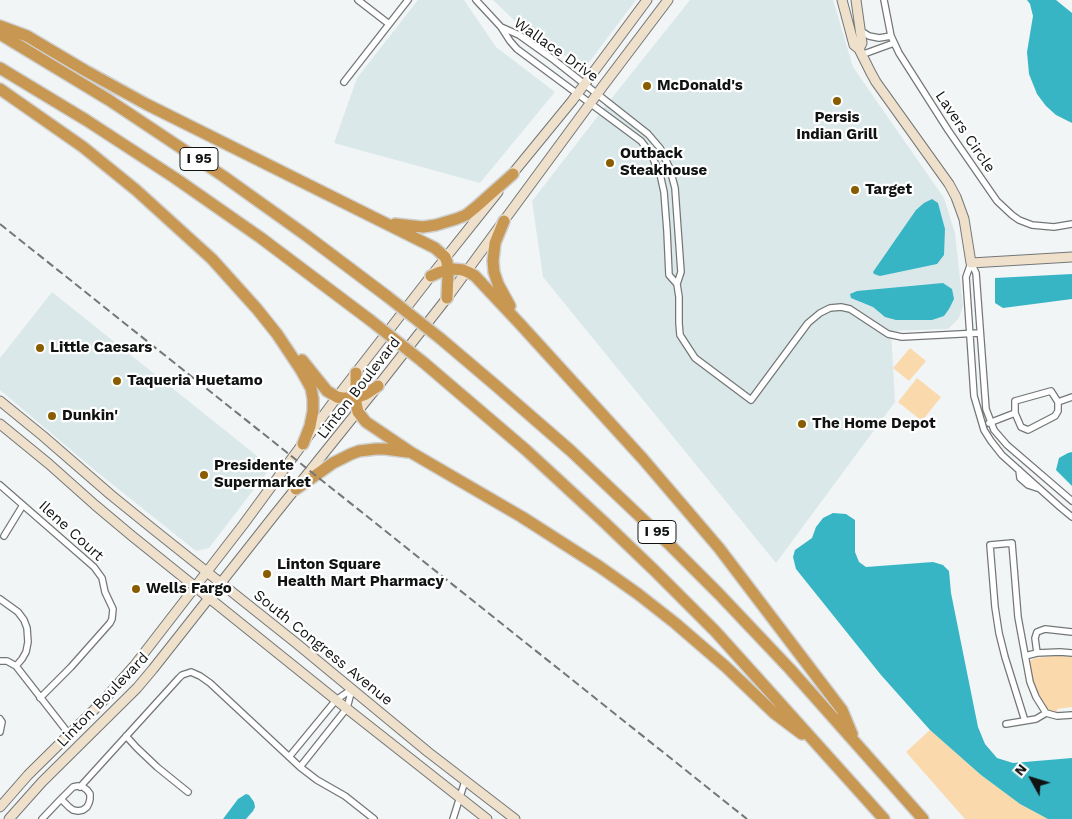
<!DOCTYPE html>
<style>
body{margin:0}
#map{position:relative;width:1072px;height:819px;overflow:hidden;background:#f1f5f6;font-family:"Work Sans",sans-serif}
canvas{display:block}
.north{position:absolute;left:1007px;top:754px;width:50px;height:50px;-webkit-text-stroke:4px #fff;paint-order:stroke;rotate:309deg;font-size:14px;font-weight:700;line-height:20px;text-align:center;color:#111212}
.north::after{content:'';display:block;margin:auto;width:18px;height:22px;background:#111212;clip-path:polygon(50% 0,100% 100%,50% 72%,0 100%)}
</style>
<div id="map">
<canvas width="1072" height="819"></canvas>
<div class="north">N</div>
</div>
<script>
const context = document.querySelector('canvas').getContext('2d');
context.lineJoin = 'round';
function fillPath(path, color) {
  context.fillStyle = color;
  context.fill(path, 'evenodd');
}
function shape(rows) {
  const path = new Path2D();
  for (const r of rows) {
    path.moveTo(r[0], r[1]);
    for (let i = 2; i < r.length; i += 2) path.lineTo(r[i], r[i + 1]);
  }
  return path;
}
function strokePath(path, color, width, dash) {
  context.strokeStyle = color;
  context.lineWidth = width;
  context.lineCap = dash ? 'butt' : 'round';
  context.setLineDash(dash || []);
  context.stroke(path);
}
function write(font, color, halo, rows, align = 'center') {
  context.font = font + ' "Work Sans",sans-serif';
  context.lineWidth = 4.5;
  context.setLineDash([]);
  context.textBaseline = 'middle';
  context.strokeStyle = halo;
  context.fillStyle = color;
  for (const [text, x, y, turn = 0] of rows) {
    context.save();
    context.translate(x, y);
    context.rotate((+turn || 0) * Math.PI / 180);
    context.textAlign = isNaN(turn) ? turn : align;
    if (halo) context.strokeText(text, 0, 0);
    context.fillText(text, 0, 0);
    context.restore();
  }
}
fillPath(shape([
 [418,0,464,0,496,47,555,92,480,183,334,143,357,78],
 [493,0,636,0,584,69,517,23],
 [690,0,833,0,853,67,944,198,955,233,963,306,959,318,948,329,891,331,895,402,776,563,543,277,532,201,615,94],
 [52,292,271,467,209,548,196,551,97,472,0,390,0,358]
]), '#dbe8e9');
fillPath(shape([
 [910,348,926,361,909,381,893,368],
 [917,378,941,397,922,421,898,402],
 [1052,656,1066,656,1072,657,1072,707,1057,709,1058,714,1048,711,1038,696,1031,675,1029,663,1031,660,1036,658],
 [930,730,981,775,1020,804,1048,819,965,819,906,752]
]), '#fad9ad');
fillPath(shape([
 [1027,0,1056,0,1072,13,1072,123,1056,115,1046,106,1037,94,1029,74,1027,52,1033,16,1030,4],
 [932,199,938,203,945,229,944,255,937,264,880,276,874,274,873,272,916,210,924,203],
 [1072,274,1072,299,1003,308,995,303,995,278],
 [943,283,952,289,954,299,949,309,944,316,932,320,896,320,885,317,873,307,851,298,850,294,857,291],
 [1072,452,1072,486,1056,470,1059,458,1068,453],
 [833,513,846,514,855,520,855,552,859,562,866,567,933,562,943,565,949,571,951,593,978,727,985,744,997,758,1013,763,1072,758,1072,819,1048,819,1020,804,981,775,930,730,881,675,796,569,793,557,795,550,812,538,816,527,823,518],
 [246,794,249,795,254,802,255,807,253,811,246,819,223,819,238,799]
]), '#37b5c5');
const street = shape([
 [358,0,389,24],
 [476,0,501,27,510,41,517,49,641,141,651,154,660,174,664,192,667,231,669,275,677,284],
 [884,0,891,36,899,53,948,130,997,201,1012,215,1019,220,1032,225,1054,227,1072,224],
 [501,27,519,35,554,60,648,134,660,148,670,169,675,188,681,272,677,284,679,297,679,323,680,335,695,358,751,400,808,323,820,313,830,308,841,307,850,309,888,334,902,337,980,333],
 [861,31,869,36,879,38,891,36],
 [861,55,894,43],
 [344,82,408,0],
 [971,263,966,277,974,396,984,430,991,441,1002,455,1060,507,1072,517],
 [971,263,976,273,986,409,994,430,1007,445,1072,501],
 [1058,402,1051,391,1015,401,1015,413,1021,427,1028,430,1055,416,1058,411,1058,402,1072,397],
 [989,423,1015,413],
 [1019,470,1020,478,1028,485,1037,488],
 [0,485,94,567,102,578,105,592,113,609,112,619,110,623,71,667,40,698],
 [4,536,23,505],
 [0,599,18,612,24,620,27,628,28,642,26,652,22,659,16,666],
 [1037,653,1035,638,1037,632,1045,629,1072,632],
 [1025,656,1037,653,1060,652,1072,653],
 [0,661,7,661,16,666,69,734],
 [0,719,2,722,0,732],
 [1025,721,1005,657,999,633,995,607,990,545,1012,543,1018,617,1030,682,1036,697,1046,713,1057,716,1072,715],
 [1006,724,1036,719,1046,713],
 [126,736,137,748,157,767,188,792],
 [289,757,336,700,352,689],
 [300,767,347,708,352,689],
 [80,787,179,678,182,675,191,672,200,676,210,683,300,767,317,780,345,796,374,819],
 [42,819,61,799,73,787,78,786,83,787,87,790,90,794,90,799,89,803,87,807,83,810,78,811,73,810,69,807,61,799],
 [453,819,465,781]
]);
const secondary = shape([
 [842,0,854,45,859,49,871,73,876,82,949,184,956,197,964,219,971,263,1072,257],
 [856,0,862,43,859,49],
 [509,178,572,101,647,0],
 [0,401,43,436,111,495,153,529,296,643,428,752,515,819],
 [0,424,49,464,95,505,132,536,336,700,487,819],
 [0,807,28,775,103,701,134,666,243,525,337,397,431,276,498,192],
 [9,819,42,782,137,688,153,669,276,513,378,386,447,298,603,86,668,0]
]);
const highway = shape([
 [0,26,27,36,86,71,146,104,435,248,445,257,447,262,448,274,447,298],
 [0,34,109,100,223,176,307,236,388,297],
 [0,68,86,120,175,178,261,238,370,320],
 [0,89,83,147,136,190,212,259,257,309,277,334,301,370,311,388,313,399,313,411,310,426,303,444],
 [504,221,495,243,493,261,494,272,498,284,510,306],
 [395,224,423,227,436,225,456,219,466,215,476,207,513,174],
 [431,276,440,272,453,269,463,270,470,273,475,276,521,325,643,459,719,548,842,710,852,734],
 [441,339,494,384,571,451,671,546,719,594,790,669,923,819],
 [302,360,327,391,337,397,342,398,355,398,366,394,378,386],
 [423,362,526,450,604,522,655,571,715,631,752,672,884,819],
 [356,373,356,403,358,412,366,422,412,453,522,517,600,567,638,594,675,623,726,667,774,713,802,734],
 [296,489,333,463,351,454,359,451,376,449,385,449,408,452]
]);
strokePath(street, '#747778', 8);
strokePath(secondary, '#747778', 11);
strokePath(highway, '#cfd0d0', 14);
strokePath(street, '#fff', 5.5);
strokePath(secondary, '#eee0cb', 9);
strokePath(highway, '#c89752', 11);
strokePath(shape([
 [0,224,747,819]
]), '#757777', 2, [8, 4]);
const highwayBridge = shape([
 [388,297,441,339],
 [370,320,423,362]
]);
strokePath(highwayBridge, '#cfd0d0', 14, []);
strokePath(highwayBridge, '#c89752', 11);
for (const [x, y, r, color] of [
 [647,86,5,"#8a5c00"],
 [837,101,5,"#8a5c00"],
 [610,163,5,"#8a5c00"],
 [855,190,5,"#8a5c00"],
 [40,348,5,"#8a5c00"],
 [117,381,5,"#8a5c00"],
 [52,416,5,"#8a5c00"],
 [802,424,5,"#8a5c00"],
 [204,475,5,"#8a5c00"],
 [267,574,5,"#8a5c00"],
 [136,589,5,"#8a5c00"]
]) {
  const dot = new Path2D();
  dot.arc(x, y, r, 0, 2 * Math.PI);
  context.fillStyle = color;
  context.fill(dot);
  strokePath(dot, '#fff', 2);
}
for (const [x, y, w] of [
 [199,159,38],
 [657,532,38]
]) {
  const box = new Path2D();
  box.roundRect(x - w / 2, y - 11.5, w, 23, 4);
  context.fillStyle = '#fff';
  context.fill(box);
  strokePath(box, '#111212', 1);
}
write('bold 14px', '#111212', null, [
 ["I 95",199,159],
 ["I 95",657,532]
]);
write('15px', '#111212', '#fff', [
 ["Wallace Drive",556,50,35],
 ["Lavers Circle",965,132,56],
 ["Linton Boulevard",359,388,-52],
 ["Ilene Court",71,531,42],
 ["South Congress Avenue",323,648,39],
 ["Linton Boulevard",103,700,-46]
]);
write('bold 15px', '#111212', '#fff', [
 ["McDonald's",657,86],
 ["Persis",837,118,"center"],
 ["Indian Grill",837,135,"center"],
 ["Outback",620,154],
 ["Steakhouse",620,171],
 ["Target",865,190],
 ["Little Caesars",50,348],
 ["Taqueria Huetamo",127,381],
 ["Dunkin'",62,416],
 ["The Home Depot",812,424],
 ["Presidente",214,466],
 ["Supermarket",214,483],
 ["Linton Square",277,565],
 ["Health Mart Pharmacy",277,582],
 ["Wells Fargo",146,589]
], 'left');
</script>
